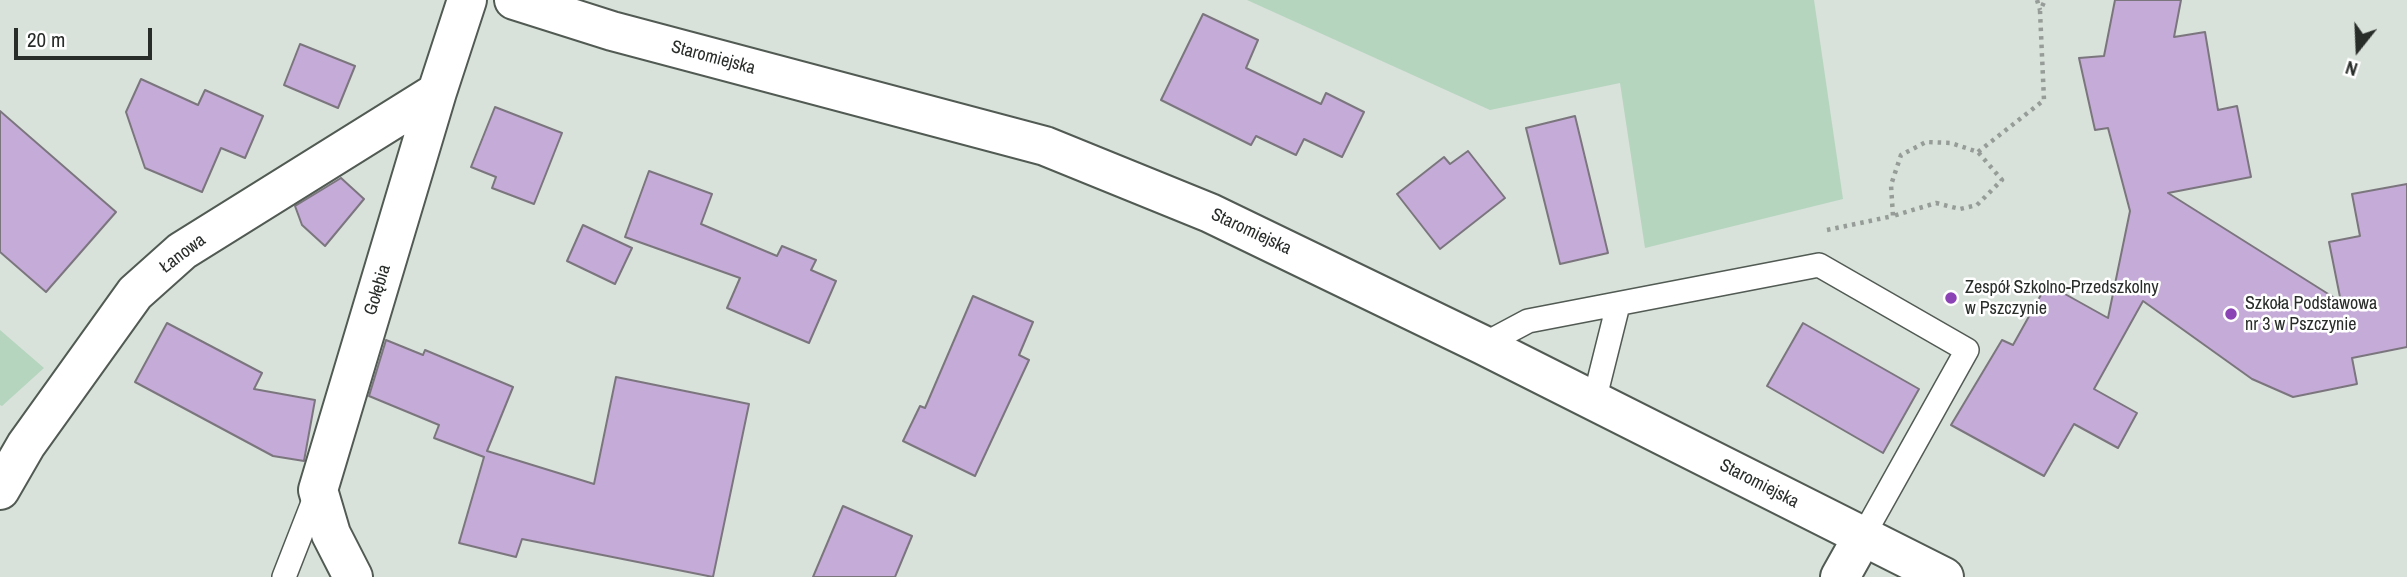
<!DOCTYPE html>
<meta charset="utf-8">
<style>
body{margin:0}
#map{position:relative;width:2407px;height:577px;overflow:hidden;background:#d8e1da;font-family:"Archivo Narrow",sans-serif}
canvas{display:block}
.north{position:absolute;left:2323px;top:14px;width:70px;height:70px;-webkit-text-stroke:5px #fff;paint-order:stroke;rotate:198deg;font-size:19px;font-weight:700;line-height:28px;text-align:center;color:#292d2a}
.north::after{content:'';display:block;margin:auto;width:24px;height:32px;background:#292d2a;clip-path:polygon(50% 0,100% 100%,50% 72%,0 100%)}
.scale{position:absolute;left:14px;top:28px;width:138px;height:32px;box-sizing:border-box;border:4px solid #292d2a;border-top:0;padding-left:9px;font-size:21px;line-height:24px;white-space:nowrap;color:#292d2a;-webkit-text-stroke:5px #fff;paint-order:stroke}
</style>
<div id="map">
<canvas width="2407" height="577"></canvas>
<div class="north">N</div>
<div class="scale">20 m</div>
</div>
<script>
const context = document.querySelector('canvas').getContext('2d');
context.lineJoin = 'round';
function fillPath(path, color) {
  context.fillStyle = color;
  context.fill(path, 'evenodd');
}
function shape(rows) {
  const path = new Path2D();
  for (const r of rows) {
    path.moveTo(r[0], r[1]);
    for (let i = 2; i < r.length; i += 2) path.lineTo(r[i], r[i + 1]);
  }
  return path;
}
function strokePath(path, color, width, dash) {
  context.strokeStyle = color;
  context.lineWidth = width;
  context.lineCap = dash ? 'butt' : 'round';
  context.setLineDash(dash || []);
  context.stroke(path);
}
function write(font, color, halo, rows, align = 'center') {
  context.font = font + ' "Archivo Narrow",sans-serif';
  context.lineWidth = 5;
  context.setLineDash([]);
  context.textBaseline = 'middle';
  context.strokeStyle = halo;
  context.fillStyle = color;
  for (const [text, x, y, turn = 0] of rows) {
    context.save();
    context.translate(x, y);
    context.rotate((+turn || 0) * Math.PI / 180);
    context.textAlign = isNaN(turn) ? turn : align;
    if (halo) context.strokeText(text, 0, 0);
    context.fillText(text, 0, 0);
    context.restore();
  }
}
fillPath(shape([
 [1247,0,1814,0,1843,199,1645,248,1620,83,1490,110],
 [0,330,44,368,2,406,0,405]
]), '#b5d5be');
const building = shape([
 [2115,0,2181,0,2174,37,2205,32,2218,110,2237,106,2251,177,2168,193,2341,302,2329,242,2360,236,2352,194,2407,184,2407,347,2352,358,2357,384,2293,397,2252,379,2143,301,2094,389,2137,413,2118,448,2074,424,2044,476,1951,425,2002,340,2013,345,2047,284,2108,318,2130,211,2108,128,2095,130,2079,58,2104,56,2115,0],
 [1203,14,1258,40,1246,68,1321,104,1326,93,1364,112,1342,157,1304,139,1296,155,1256,136,1251,145,1161,100,1203,14],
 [300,44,355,66,338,108,284,85,300,44],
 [141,79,198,105,205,90,263,116,245,158,221,148,202,192,145,168,126,112,141,79],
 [495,107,562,133,534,204,492,188,496,177,471,167,495,107],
 [0,111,116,212,46,292,0,252,0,111],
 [1575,116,1608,253,1560,264,1526,128,1575,116],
 [1468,151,1505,198,1440,249,1397,194,1444,157,1450,164,1468,151],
 [649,171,712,194,701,224,777,256,782,246,816,260,811,270,836,281,809,343,727,308,740,278,625,237,649,171],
 [341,178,364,199,325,246,302,225,295,206,341,178],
 [583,225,632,248,615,284,567,261,583,225],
 [973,296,1033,322,1019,355,1029,360,975,476,903,441,920,406,925,408,973,296],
 [167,323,262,373,254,389,315,400,304,461,273,456,135,382,167,323],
 [1803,323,1919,389,1883,453,1767,386,1803,323],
 [386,340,423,355,425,350,513,387,487,451,594,484,616,377,749,404,713,577,522,539,516,557,459,543,484,457,434,438,439,425,369,396,386,340],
 [843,506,912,536,895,577,813,577,843,506]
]);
fillPath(building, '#c5abd7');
strokePath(building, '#7b767e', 2);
const service = shape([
 [1483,345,1528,321,1819,265,1967,350,1863,536],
 [1594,401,1618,305],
 [284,577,318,490]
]);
const minor = shape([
 [0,490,26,445,135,293,182,251,437,92],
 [353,577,331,534,318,490,437,92,467,0],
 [1840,577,1863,536]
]);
const tertiary = shape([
 [514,0,612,31,1045,146,1210,213,1483,345,1944,577]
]);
strokePath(service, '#525a54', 26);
strokePath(minor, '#525a54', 42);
strokePath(tertiary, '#525a54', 42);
strokePath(shape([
 [2037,0,2040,10],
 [1978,152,2044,100,2040,11,2045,0],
 [1827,230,1893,216,1891,185,1901,155,1926,142,1951,143,1978,152,2002,180,1977,205,1960,209,1936,203,1893,216]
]), '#969d98', 4.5, [3.5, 5]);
strokePath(service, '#fff', 23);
strokePath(minor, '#fff', 38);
strokePath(tertiary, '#fff', 38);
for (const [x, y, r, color] of [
 [1951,298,7,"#8b42b4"],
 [2231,314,7,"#8b42b4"]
]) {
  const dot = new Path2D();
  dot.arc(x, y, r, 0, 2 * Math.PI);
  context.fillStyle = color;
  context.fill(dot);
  strokePath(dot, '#fff', 2.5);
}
write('18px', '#292d2a', '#fff', [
 ["Staromiejska",713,58,15],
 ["Staromiejska",1251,232,25],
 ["Łanowa",183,254,-37],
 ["Gołębia",378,290,-73],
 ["Staromiejska",1759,484,27]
]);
write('18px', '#292d2a', '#fff', [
 ["Zespół Szkolno-Przedszkolny",1965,288],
 ["w Pszczynie",1965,309],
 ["Szkoła Podstawowa",2245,304],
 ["nr 3 w Pszczynie",2245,325]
], 'left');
</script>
